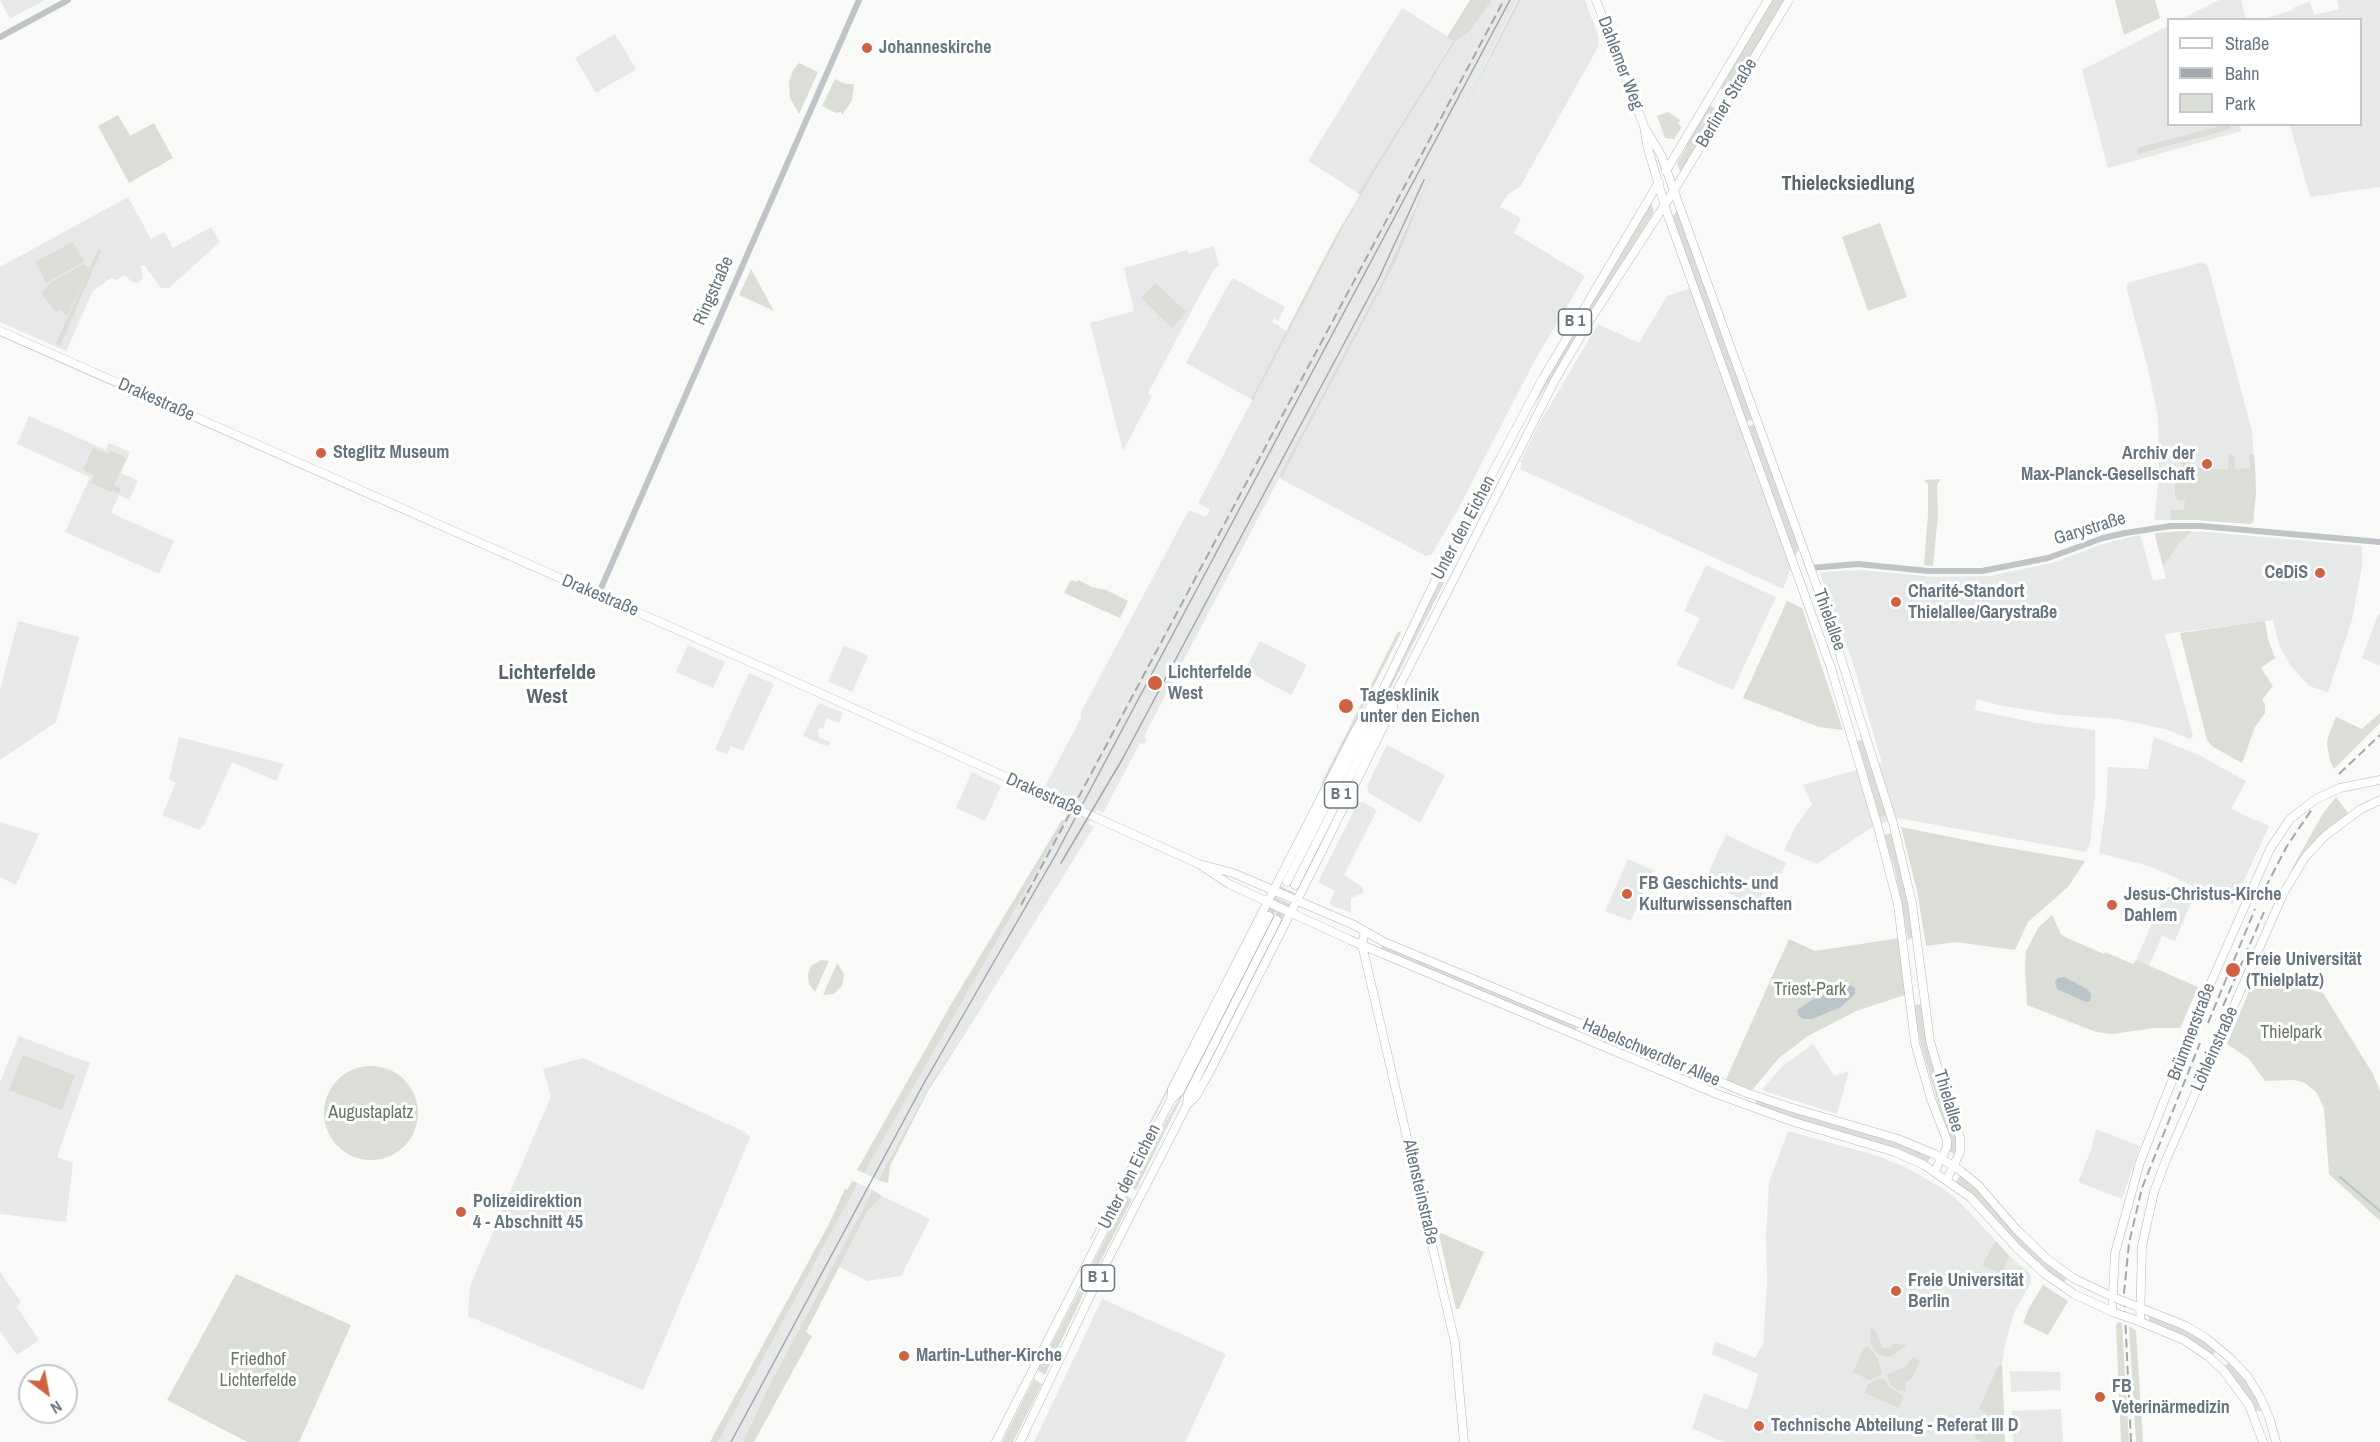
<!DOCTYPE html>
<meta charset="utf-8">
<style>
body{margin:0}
#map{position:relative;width:2380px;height:1442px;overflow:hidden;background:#f9f9f8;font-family:"Archivo Narrow",sans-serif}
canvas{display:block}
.legend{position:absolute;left:2167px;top:18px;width:195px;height:108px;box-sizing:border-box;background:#fff;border:2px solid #c2c8cc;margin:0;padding:8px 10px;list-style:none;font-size:18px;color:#67757f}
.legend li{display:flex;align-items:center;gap:12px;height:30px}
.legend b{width:30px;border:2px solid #c2c8cc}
.north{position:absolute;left:18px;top:1364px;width:60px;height:60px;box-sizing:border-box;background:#fff;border:2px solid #c2c8cc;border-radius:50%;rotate:148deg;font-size:16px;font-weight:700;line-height:24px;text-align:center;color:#67757f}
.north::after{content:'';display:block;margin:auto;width:21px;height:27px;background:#ce6243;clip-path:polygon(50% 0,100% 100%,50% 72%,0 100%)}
</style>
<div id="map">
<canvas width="2380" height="1442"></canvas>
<ul class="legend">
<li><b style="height:8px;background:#fff"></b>Straße</li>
<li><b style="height:8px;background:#a2a8ad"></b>Bahn</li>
<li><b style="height:16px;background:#daded7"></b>Park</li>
</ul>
<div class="north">N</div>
</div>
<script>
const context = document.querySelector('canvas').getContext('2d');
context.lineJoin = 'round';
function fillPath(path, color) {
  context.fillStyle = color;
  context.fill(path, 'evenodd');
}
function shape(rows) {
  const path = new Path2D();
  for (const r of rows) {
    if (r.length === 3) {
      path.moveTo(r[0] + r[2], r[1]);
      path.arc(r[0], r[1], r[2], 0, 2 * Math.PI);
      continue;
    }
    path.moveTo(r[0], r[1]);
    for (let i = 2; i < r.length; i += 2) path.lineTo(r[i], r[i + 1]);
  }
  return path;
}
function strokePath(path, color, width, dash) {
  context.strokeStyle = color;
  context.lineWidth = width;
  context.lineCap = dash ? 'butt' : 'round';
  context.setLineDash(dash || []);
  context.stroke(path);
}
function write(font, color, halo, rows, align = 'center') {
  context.font = font + ' "Archivo Narrow",sans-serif';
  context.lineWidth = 6;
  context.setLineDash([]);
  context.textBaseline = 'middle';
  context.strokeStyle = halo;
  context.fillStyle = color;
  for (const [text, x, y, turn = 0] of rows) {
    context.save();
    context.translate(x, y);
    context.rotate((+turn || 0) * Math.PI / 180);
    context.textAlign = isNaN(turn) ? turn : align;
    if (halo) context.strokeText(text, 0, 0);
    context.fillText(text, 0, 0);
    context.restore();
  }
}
fillPath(shape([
 [0,0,45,0,10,19],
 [1492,0,1517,0,1435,164,1521,0,1585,0,1599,38,1598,47,1520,187,1508,194,1500,207,1521,218,1514,233,1585,276,1535,360,1456,513,1432,554,1426,556,1281,479,1397,259,1433,167,1382,282,1144,736,1147,739,1145,744,1140,743,1103,813,1097,810,1088,824,1094,827,970,1026,933,1080,878,1180,864,1173,1075,800,1045,786,1081,718,1081,712,1189,510,1206,517,1210,509,1198,503,1345,224,1379,165,1455,42,1470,31],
 [2219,0,2241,0,2246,19,2181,19],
 [2337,0,2380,0,2380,187,2310,197,2290,125,2360,124,2360,20,2262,19,2293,10,2293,8,2310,1,2314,15,2339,9],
 [1402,8,1453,40,1358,193,1308,161],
 [2168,26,2168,124,2240,125,2242,131,2108,168,2082,70],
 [615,34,636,69,596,93,575,58],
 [128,197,151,239,164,232,173,248,211,227,220,242,169,288,161,288,144,265,141,266,143,278,138,283,132,282,125,275,117,280,111,278,93,291,66,351,0,322,0,267],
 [1214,246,1219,266,1214,269,1148,393,1152,396,1123,451,1090,323,1134,311,1124,268,1187,250,1189,254],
 [2203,262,2208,266,2252,431,2256,492,2253,522,2251,524,2198,520,2154,520,2159,478,2158,417,2148,369,2126,286,2130,282],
 [1233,278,1285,307,1278,321,1274,319,1272,322,1287,331,1251,399,1186,363,1223,294],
 [1691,288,1791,568,1783,589,1520,469,1522,463,1520,462,1538,426,1598,324,1639,343,1667,296],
 [29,416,106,450,109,443,130,452,121,473,138,481,129,500,119,495,111,513,174,541,159,574,65,532,90,477,17,444],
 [2179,531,2207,532,2362,546,2362,567,2352,620,2328,692,2309,686,2290,665,2279,645,2273,620,2165,634,2193,736,2190,739,2168,730,2119,719,2061,715,1998,705,1977,699,1975,710,2036,723,2095,730,2095,795,2090,843,2086,852,1898,818,1874,826,1817,864,1784,850,1796,826,1812,804,1803,785,1882,763,1852,660,1820,575,1821,572,1861,570,1935,577,1990,576,2052,563,2103,544,2138,535,2141,537,2153,581,2166,578,2155,535,2156,533],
 [1706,565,1776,597,1733,690,1676,665,1700,618,1684,611],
 [2378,614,2380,615,2380,666,2362,658],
 [18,621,79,637,56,722,0,760,0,690],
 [1260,641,1307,665,1291,695,1245,670],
 [688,645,725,662,713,688,676,672],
 [844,645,868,656,852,692,828,681],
 [749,673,774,684,743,751,731,746,727,755,715,749],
 [820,703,843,713,839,723,827,718,823,729,820,727,817,732,819,733,818,737,830,742,828,747,803,736,817,706],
 [179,737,237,752,284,764,276,781,232,762,204,825,199,830,162,815,176,783,169,779],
 [2154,737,2197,754,2246,781,2231,809,2269,826,2233,905,2152,867,2099,853,2106,806,2108,767,2148,769],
 [1387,745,1445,775,1420,823,1369,793,1367,786],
 [972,772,1001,786,985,821,956,808],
 [1363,802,1377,810,1344,875,1363,887,1363,893,1351,898,1351,913,1329,904,1335,891,1318,882,1358,803],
 [0,822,39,834,16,885,0,877],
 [1726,835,1787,863,1778,879,1753,904,1704,882],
 [1628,859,1653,870,1631,921,1605,911],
 [2168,887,2193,898,2175,941,2162,936,2149,966,2136,960],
 [19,1036,90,1063,57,1157,73,1163,66,1222,0,1214,0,1082],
 [1813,1044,1834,1076,1849,1071,1837,1114,1764,1091,1763,1088,1783,1066],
 [583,1058,747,1133,750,1138,643,1390,468,1316,470,1286,551,1096,543,1069],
 [2096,1129,2140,1146,2122,1199,2078,1182,2091,1150],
 [1788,1131,1878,1156,1907,1168,1941,1187,1960,1202,2008,1254,2031,1275,2031,1282,2014,1313,2005,1345,2002,1365,2005,1442,1723,1442,1692,1428,1704,1393,1747,1410,1753,1393,1758,1374,1712,1354,1715,1341,1755,1358,1761,1347,1763,1348,1767,1284,1766,1236,1769,1182],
 [858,1183,873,1190,770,1384,743,1442,718,1442],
 [882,1196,930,1219,901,1276,867,1281,839,1267,867,1212],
 [0,1272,21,1302,16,1306,39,1340,17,1355,0,1331],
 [1102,1299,1226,1354,1185,1442,1034,1442],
 [2010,1371,2060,1372,2061,1390,2011,1392],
 [2061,1409,2063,1442,2013,1442,2012,1411]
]), '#e7e8e8');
fillPath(shape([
 [1470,0,1492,0,1470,31,1455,42,1379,165,1345,224,1253,400,1251,399,1335,237,1360,195,1358,193,1453,41,1447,37],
 [1518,0,1521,0,1434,166,1397,259,1281,479,1280,475,1382,282,1434,166],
 [1772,0,1785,0,1729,93,1719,87],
 [2115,0,2155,0,2160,18,2124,35],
 [799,63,818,72,799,114,790,98,789,82,793,70],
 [835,79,846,84,854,84,852,101,842,115,841,112,836,113,822,106],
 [1709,105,1719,111,1681,174,1677,163,1686,148,1688,139],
 [1668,112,1680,120,1678,124,1682,127,1674,139,1665,138,1657,116],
 [118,115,130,136,154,123,173,158,129,183,98,126],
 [2227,124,2230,125,2231,129,2138,154,2137,148],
 [1651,202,1654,212,1534,406,1550,371],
 [1678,209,1753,419,1746,422,1672,218],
 [1880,223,1907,297,1868,311,1842,237],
 [73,242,84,262,46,283,35,262],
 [99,247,101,251,60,346,56,344,88,272,67,316,60,310,56,312,41,293,51,282,83,264,90,268],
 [751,269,757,280,774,311,739,295],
 [1155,283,1187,312,1172,328,1141,298],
 [1755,424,1799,547,1796,555,1794,555,1747,427],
 [93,448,108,454,110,450,126,458,114,485,121,488,119,493,112,490,111,492,91,483,94,475,83,470],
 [2249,454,2254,454,2255,465,2256,492,2253,522,2251,524,2198,520,2171,520,2170,510,2184,510,2185,500,2178,500,2175,494,2175,473,2182,473,2183,459,2186,459,2186,468,2204,468,2203,471,2209,472,2211,469,2228,469,2229,455,2234,455,2235,469,2250,468],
 [1941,479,1937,485,1938,515,1933,566,1924,565,1928,515,1928,484,1924,480],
 [2192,531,2179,543,2163,566,2155,535,2156,533],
 [1071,580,1076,582,1078,580,1092,587,1106,590,1128,601,1120,618,1064,593],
 [1440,581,1444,583,1371,727,1369,727],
 [1787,601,1802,608,1843,730,1819,727,1743,698],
 [2265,621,2268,639,2275,658,2261,668,2273,686,2262,700,2265,705,2265,713,2255,727,2242,763,2213,747,2207,740,2180,633],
 [1398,631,1401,633,1322,787,1322,782],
 [2380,713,2380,723,2334,769,2330,761,2327,744,2328,737,2336,717,2362,729],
 [1864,739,1887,815,1880,817,1857,741],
 [2336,797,2348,813,2320,836,2290,872,2322,815],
 [1062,820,1065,821,864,1173,857,1170,950,1006],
 [1901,827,1985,844,2085,861,2068,887,2028,922,2015,950,1956,942,1926,946,1917,891],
 [1892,833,1909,904,1914,937,1908,940,1895,871,1884,835],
 [2052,915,2061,934,2065,937,2104,954,2105,952,2133,964,2136,960,2198,987,2180,1028,2154,1028,2113,1034,2096,1032,2027,1005,2025,967,2026,951,2038,928],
 [1900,938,1905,995,1856,1011,1808,1036,1779,1058,1752,1090,1727,1081,1727,1077,1789,939,1815,951],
 [1382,945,1578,1025,1575,1031,1381,950],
 [821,960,829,961,815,992,809,984,808,974,811,966],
 [837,963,844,974,842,986,834,994,823,995],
 [2256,975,2323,993,2373,1074,2380,1091,2380,1221,2329,1174,2324,1108,2316,1092,2305,1083,2294,1080,2265,1081,2249,1059,2227,1044],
 [1921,1004,1933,1067,1957,1138,1955,1155,1949,1151,1943,1120,1920,1042,1913,1005],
 [970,1026,928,1091,890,1166,888,1183,878,1180,933,1080],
 [1600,1035,1716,1084,1714,1089,1598,1041],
 [23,1055,75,1075,62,1110,9,1090],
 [371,1113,47],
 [1176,1071,1177,1073,1091,1240,1090,1239],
 [1192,1077,1136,1190,1132,1188,1153,1143],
 [1757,1099,1822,1121,1896,1142,1931,1156,1927,1163,1755,1106],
 [1961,1174,2065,1276,2066,1281,2061,1282,2034,1261,1970,1193,1956,1182],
 [852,1181,858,1183,718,1442,710,1442,829,1224,845,1189,847,1190],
 [873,1190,882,1196,867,1212,806,1332,812,1336,754,1442,743,1442,770,1384],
 [1127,1196,1132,1199,1095,1272,1090,1269],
 [1441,1233,1484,1252,1459,1309,1456,1309,1439,1235],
 [1996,1241,2009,1256,1998,1283,1995,1282,1999,1273,1982,1265],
 [236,1274,351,1325,299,1442,247,1442,167,1400],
 [2043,1285,2068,1301,2048,1335,2023,1323,2029,1308],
 [1079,1291,1084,1293,1045,1375,1038,1370],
 [2149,1314,2179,1326,2201,1339,2216,1352,2212,1356,2149,1322],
 [2118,1322,2122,1323,2129,1442,2121,1442,2116,1325],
 [2129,1326,2136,1331,2143,1442,2136,1442],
 [1870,1328,1875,1330,1883,1348,1890,1348,1894,1343,1907,1345,1890,1357,1879,1355,1871,1345],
 [1868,1346,1878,1359,1882,1374,1869,1380,1853,1372,1863,1349],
 [1913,1357,1920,1361,1912,1378,1905,1383,1906,1391,1897,1390,1890,1384,1887,1375,1906,1366],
 [2229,1361,2248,1382,2263,1411,2256,1411,2242,1388,2225,1367],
 [2002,1365,2005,1442,1981,1442,1975,1438,1974,1428,1978,1430,1986,1413,1979,1409,1998,1366],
 [1881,1378,1885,1380,1889,1387,1902,1395,1903,1398,1899,1408,1865,1393,1868,1384],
 [1034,1379,1042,1384,1013,1442,1002,1442]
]), '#daded7');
fillPath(shape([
 [2064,977,2087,989,2091,994,2090,1001,2086,1002,2057,989,2055,982,2058,978],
 [1850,985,1855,988,1855,994,1841,1007,1812,1019,1803,1019,1798,1015,1797,1010,1812,1000,1820,998,1827,992]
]), '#bac4c8');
strokePath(shape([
 [2340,1177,2380,1211]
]), '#bac4c8', 2);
strokePath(shape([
 [1269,916,1287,882],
 [1277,920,1295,885]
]), '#d4d8da', 8, [8, 4]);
const major = shape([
 [1596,0,1644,126,1647,145,1667,213,1831,668,1878,827,1898,905,1915,1043,1931,1099,1947,1140,1947,1147,1935,1171],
 [1645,128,1661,155,1828,617,1893,823,1912,903,1930,1041,1945,1094,1960,1137,1960,1152,1947,1179],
 [1666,171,1768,0],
 [0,331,773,672,1199,864,1233,873,1354,925,1384,942,1747,1093,1789,1107,1898,1139,1934,1154,1961,1171,1979,1186,2016,1229,2046,1258,2073,1278,2115,1298],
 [1202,866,1229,884,1350,940,1717,1094,1791,1121,1895,1152,1924,1165,1970,1197,2017,1248,2045,1274,2074,1294,2115,1313],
 [1287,882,1362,734,1436,579,1542,380,1659,182],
 [1295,885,1386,704,1395,694,1404,677,1555,380,1592,317,1673,192,1789,0],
 [1365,931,1362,945,1455,1343,1464,1442],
 [1171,1100,1172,1089,1355,731,1374,701],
 [1187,1105,1196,1096,1208,1075,1318,859,1393,707,1395,695],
 [2138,1307,2186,1326,2206,1338,2230,1358,2248,1377,2259,1395,2269,1417,2276,1442],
 [2112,1312,2115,1253,2140,1162,2209,987,2270,849,2290,819,2316,799,2340,788,2380,780],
 [2136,1320,2184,1340,2209,1357,2223,1370,2249,1405,2263,1442],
 [2140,1322,2142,1246,2154,1192,2166,1160,2284,892,2306,856,2326,835,2361,809,2380,800],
 [996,1442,1157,1126,1171,1100,1180,1091,1269,916],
 [1020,1442,1102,1271,1187,1105,1188,1095,1277,920]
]);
strokePath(major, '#b3b8bb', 9);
strokePath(shape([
 [0,37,68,0],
 [1810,568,1858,564,1928,571,1982,571,2048,558,2103,538,2125,533,2171,526,2201,526,2380,542],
 [598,595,859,0]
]), '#bfc4c7', 6);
strokePath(major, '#fff', 8);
strokePath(shape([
 [1061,863,1123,758,1379,278,1424,180],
 [731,1442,924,1083,1055,856,1510,0]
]), '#a2a8ad', 1.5);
strokePath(shape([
 [2339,774,2380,735],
 [2259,900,2287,846,2312,809],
 [1021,905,1504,0],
 [2223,1006,2264,912],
 [2208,1023,2255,909],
 [2131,1442,2124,1293,2129,1243,2142,1188,2200,1043]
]), '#a2a8ad', 2, [9, 4.5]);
const majorBridge = shape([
 [2115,1298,2136,1306],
 [2115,1313,2136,1320]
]);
strokePath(majorBridge, '#b3b8bb', 9, []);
strokePath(majorBridge, '#fff', 8);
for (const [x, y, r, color] of [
 [867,48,6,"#ce6243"],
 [321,453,6,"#ce6243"],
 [2207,464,6,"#ce6243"],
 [2320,573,6,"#ce6243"],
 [1896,602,6,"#ce6243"],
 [1155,683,8,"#ce6243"],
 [1346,706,8,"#ce6243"],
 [1627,894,6,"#ce6243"],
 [2112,905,6,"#ce6243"],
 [2233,970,8,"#ce6243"],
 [461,1212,6,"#ce6243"],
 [1896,1291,6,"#ce6243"],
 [904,1356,6,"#ce6243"],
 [2100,1397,6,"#ce6243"],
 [1759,1426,6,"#ce6243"]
]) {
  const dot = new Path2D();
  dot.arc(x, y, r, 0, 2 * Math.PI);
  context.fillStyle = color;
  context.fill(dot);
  strokePath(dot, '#fff', 2);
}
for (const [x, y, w] of [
 [1575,322,33],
 [1341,795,33],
 [1098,1278,33]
]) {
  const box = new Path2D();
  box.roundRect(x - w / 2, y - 13, w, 26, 4.5);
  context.fillStyle = '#fff';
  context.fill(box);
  strokePath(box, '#67757f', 1.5);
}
write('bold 16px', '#67757f', null, [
 ["B 1",1575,322],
 ["B 1",1341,795],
 ["B 1",1098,1278]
]);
write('bold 18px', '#67757f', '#fff', [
 ["Johanneskirche",879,48],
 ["Steglitz Museum",333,453],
 ["Archiv der",2195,454,"right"],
 ["Max-Planck-Gesellschaft",2195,475,"right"],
 ["CeDiS",2308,573,"right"],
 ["Charité-Standort",1908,592],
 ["Thielallee/Garystraße",1908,613],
 ["Lichterfelde",1168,673],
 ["West",1168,694],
 ["Tagesklinik",1360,696],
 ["unter den Eichen",1360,717],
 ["FB Geschichts- und",1639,884],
 ["Kulturwissenschaften",1639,905],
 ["Jesus-Christus-Kirche",2124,895],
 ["Dahlem",2124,916],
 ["Freie Universität",2246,960],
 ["(Thielplatz)",2246,981],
 ["Polizeidirektion",473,1202],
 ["4 - Abschnitt 45",473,1223],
 ["Freie Universität",1908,1281],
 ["Berlin",1908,1302],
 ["Martin-Luther-Kirche",916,1356],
 ["FB",2112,1387],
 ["Veterinärmedizin",2112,1408],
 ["Technische Abteilung - Referat III D",1771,1426]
], 'left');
write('18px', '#67757f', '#fff', [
 ["Dahlemer Weg",1620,63,69],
 ["Berliner Straße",1727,103,-59],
 ["Ringstraße",714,291,-66],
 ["Drakestraße",156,400,24],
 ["Unter den Eichen",1464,528,-62],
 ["Garystraße",2090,529,-17],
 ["Drakestraße",600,596,23],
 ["Thielallee",1829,620,70],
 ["Drakestraße",1044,795,24],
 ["Brümmerstraße",2192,1032,-69],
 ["Löhleinstraße",2215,1049,-66],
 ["Habelschwerdter Allee",1651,1053,23],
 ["Thielallee",1948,1101,73],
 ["Unter den Eichen",1130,1177,-63],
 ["Altensteinstraße",1420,1192,77]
]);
write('18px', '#697866', '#fff', [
 ["Triest-Park",1810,990],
 ["Thielpark",2291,1033],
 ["Augustaplatz",371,1113],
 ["Friedhof",258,1360],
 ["Lichterfelde",258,1381]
]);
write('bold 20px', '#59636b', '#fff', [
 ["Thielecksiedlung",1848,185]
]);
write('bold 21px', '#59636b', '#fff', [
 ["Lichterfelde",547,673],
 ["West",547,697]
]);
</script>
